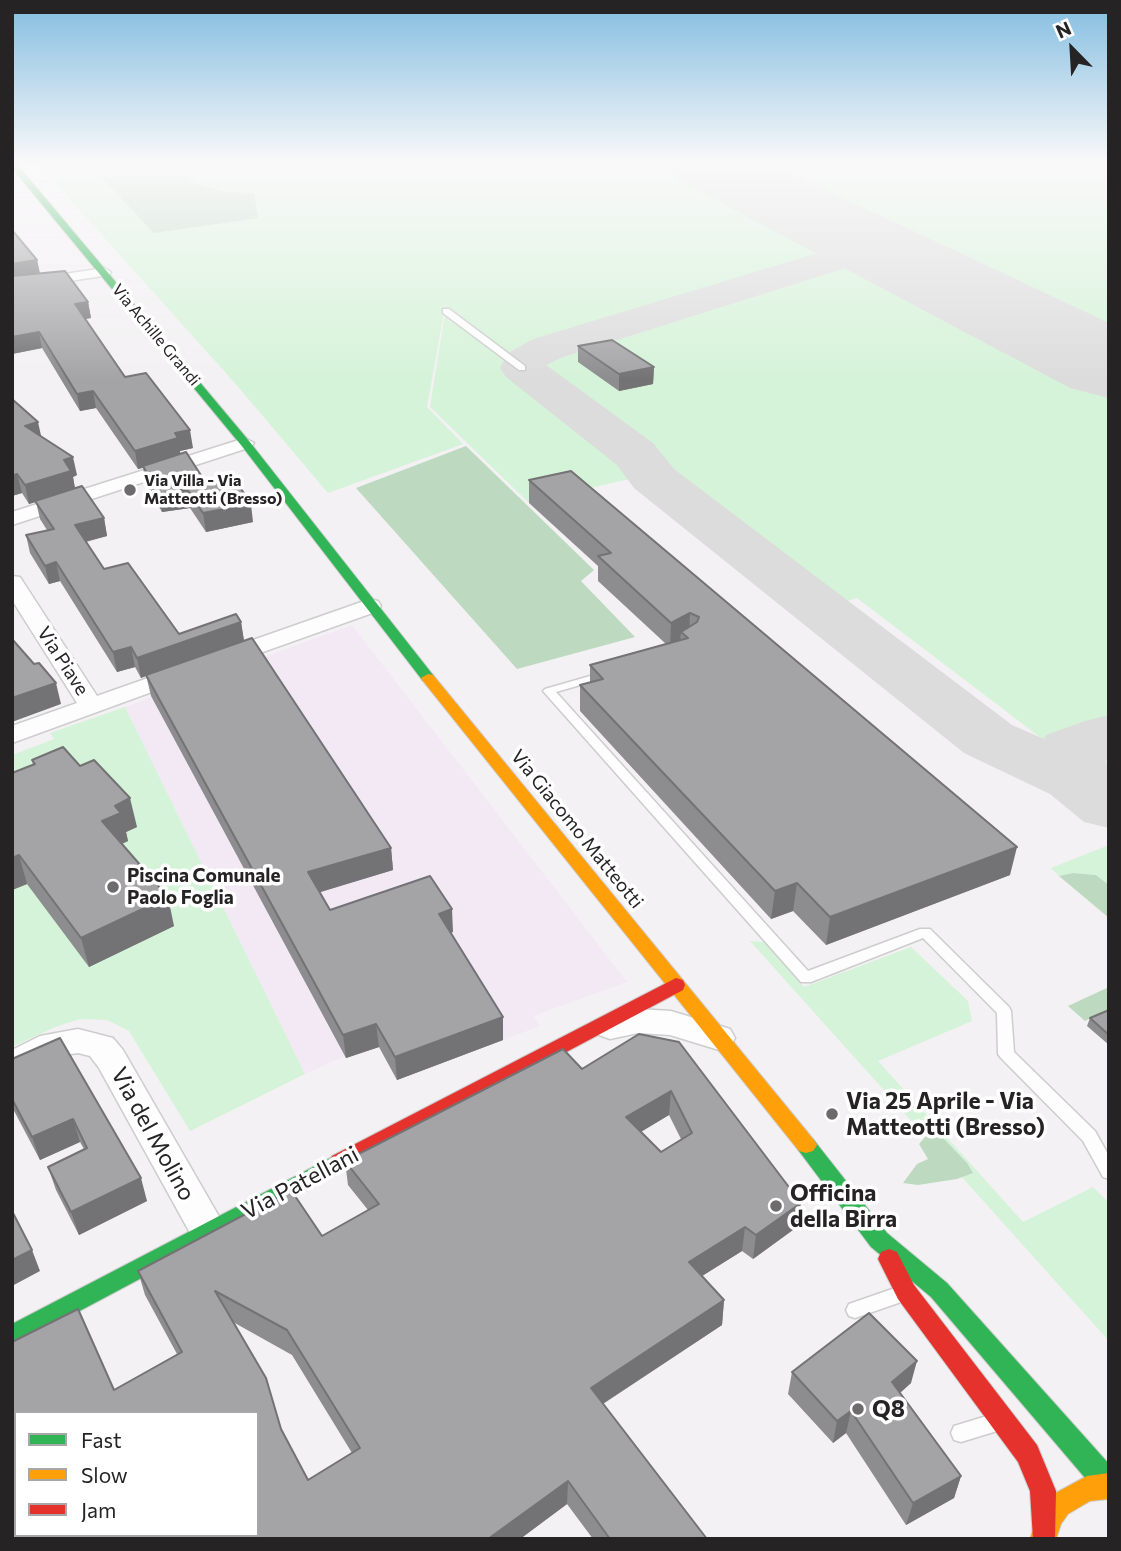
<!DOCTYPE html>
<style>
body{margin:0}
#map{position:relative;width:1121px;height:1551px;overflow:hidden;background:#f3f1f3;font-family:Commissioner,sans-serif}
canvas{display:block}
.frame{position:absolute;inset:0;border:14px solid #252324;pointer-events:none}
.legend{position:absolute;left:14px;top:1411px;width:245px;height:126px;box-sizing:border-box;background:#fff;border:2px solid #a8a7a7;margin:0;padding:9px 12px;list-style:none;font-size:21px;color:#252324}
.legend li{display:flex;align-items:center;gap:14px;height:35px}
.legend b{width:35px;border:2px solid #a8a7a7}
.north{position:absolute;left:1037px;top:14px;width:70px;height:70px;-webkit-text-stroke:5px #fff;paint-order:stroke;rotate:336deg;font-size:19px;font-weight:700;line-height:28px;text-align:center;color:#252324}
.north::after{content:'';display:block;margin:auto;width:24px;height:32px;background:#252324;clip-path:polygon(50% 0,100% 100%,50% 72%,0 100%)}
</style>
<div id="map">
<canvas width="1121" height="1551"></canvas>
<div class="frame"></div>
<ul class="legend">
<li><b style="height:9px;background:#30b455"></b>Fast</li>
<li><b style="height:9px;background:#ff9f0a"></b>Slow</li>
<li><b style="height:9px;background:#e5322d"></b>Jam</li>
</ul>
<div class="north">N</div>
</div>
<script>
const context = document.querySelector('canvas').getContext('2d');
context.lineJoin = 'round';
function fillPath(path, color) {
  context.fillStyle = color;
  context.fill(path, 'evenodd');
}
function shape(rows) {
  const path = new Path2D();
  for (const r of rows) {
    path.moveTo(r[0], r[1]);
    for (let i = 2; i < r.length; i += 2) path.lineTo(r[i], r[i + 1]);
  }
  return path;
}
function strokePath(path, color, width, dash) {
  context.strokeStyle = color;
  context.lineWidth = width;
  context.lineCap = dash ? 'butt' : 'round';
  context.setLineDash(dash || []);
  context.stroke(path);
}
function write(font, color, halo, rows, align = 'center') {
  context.font = font + ' Commissioner,sans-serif';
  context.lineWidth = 7;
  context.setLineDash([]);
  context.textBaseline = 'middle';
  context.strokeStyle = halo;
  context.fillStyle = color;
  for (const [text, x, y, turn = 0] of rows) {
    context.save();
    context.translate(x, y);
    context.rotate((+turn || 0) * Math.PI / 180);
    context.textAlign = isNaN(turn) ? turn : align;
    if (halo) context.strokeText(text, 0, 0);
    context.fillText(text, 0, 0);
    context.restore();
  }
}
fillPath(shape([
 [352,625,627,982,533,1016,540,1026,397,1080,379,1047,335,1060,305,1074,125,707]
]), '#f2e9f4');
fillPath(shape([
 [37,163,676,163,846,251,510,355,445,307,427,407,463,444,328,493,234,382],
 [734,163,1109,163,1109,345,959,273],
 [859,258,1109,388,1109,779,1064,746,1057,750,857,598,838,604,530,367,535,360,586,340,807,270,812,272],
 [445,313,647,475,528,502,430,407],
 [125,707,305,1074,190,1131,129,1031,107,1020,80,1019,55,1027,12,1047,12,755,54,739,50,733],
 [1109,845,1109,885,1096,875,1073,873,1059,876,1051,868],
 [750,941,764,942,804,987,911,947,968,1001,972,1021,878,1061,1023,1222,1093,1187,1109,1203,1109,1341]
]), '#d5f3d8');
fillPath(shape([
 [87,163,202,163,196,167,92,168],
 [187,175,195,183,226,192,254,193,258,218,154,233,101,177],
 [466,446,594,570,581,581,635,637,517,669,356,488],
 [1073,873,1096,875,1109,885,1109,918,1059,876],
 [1109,987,1109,1009,1085,1021,1068,1006],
 [927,1135,943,1138,967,1163,973,1173,957,1179,918,1185,903,1183,917,1164,928,1159,919,1144]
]), '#bddac0');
fillPath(shape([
 [874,236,887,239,892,247,887,255,563,357,546,365,653,443,674,469,1012,725,1044,739,1046,735,1085,721,1109,715,1109,759,1106,760,1109,771,1109,828,1084,822,1050,794,964,753,634,488,617,465,506,377,500,368,508,353,533,339,874,236]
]), '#dddcdd');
fillPath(shape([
 [667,163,769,163,1109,323,1109,398,1070,388,678,180,667,163]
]), '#dddcdd');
const lane = shape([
 [443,309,449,309,525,366,525,370,519,370,443,313,443,309],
 [604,672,608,673,610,675,608,677,556,692,808,971,920,929,930,929,1009,1007,1011,1011,1014,1052,1095,1131,1109,1156,1109,1179,1103,1177,1083,1141,1001,1058,998,1054,997,1013,923,938,811,982,801,982,543,691,545,689,604,672],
 [898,1287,904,1289,907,1295,904,1301,855,1318,849,1316,846,1310,849,1304,898,1287],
 [990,1415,997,1417,1000,1424,997,1431,961,1442,954,1440,951,1433,954,1426,990,1415]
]);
const street = shape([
 [104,268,111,272,109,275,12,290,12,282,104,268],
 [245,438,254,443,251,447,12,525,12,512,245,438],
 [12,576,20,577,97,696,182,666,190,668,194,673,190,678,12,743,12,726,77,703,12,600,12,576],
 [370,599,378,601,381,606,378,611,232,663,224,665,216,663,212,658,216,653,370,599],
 [638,1009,671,1011,730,1029,735,1038,730,1047,719,1050,670,1035,638,1033,610,1039,599,1035,594,1027,599,1019,638,1009],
 [78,1029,113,1038,123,1050,221,1220,227,1231,221,1242,208,1247,195,1242,99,1068,90,1056,78,1053,58,1056,12,1077,12,1050,40,1036,78,1029]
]);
const fast = shape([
 [12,163,16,163,249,441,433,675,435,678,433,681,423,681,241,445,12,168,12,163],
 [806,1137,813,1139,887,1233,947,1283,1109,1464,1109,1492,1086,1479,931,1297,871,1247,799,1151,795,1145,799,1139,806,1137],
 [340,1153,348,1156,351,1162,348,1168,12,1347,12,1324,340,1153]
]);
const slow = shape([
 [428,674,433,675,813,1139,817,1145,813,1151,806,1153,799,1151,423,681,421,678,428,674],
 [1109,1473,1109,1499,1090,1501,1068,1514,1061,1524,1056,1539,1030,1539,1041,1508,1050,1496,1087,1476,1109,1473]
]);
const jam = shape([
 [676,978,683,980,685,985,683,990,348,1168,340,1171,332,1168,329,1162,332,1156,676,978],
 [889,1249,897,1252,914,1285,1037,1445,1056,1491,1055,1539,1033,1539,1030,1491,1018,1462,898,1299,878,1259,881,1252,889,1249]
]);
strokePath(lane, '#cecdce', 3);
strokePath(street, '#cecdce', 3);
strokePath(fast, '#cecdce', 2);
strokePath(slow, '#cecdce', 2);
strokePath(jam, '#cecdce', 2);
fillPath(lane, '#fdfdfd');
fillPath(street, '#fdfdfd');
fillPath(fast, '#30b455');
fillPath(slow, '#ff9f0a');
fillPath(jam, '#e5322d');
fillPath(shape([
 [12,230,37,260,40,273,88,302,91,318,85,319,125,377,193,448,180,451,180,454,206,483,253,522,206,532,190,508,162,512,146,484,143,468,138,469,96,408,80,411,42,348,12,354],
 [578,346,654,367,653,384,619,391,578,362],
 [12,399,42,437,77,475,73,477,75,488,104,518,107,536,86,542,104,569,179,634,241,622,244,641,391,848,393,870,319,892,330,910,453,932,450,933,503,1017,503,1040,397,1080,379,1047,346,1058,151,696,146,675,141,678,135,667,117,672,60,581,49,584,30,553,26,535,47,530,40,519,36,502,29,504,22,493,12,496],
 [571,471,1010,875,826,945,793,911,771,919,580,711,580,685,590,683,590,665,666,644,598,581,598,566,529,503,529,480],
 [32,760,137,827,126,832,128,841,122,844,174,926,89,967,27,884,12,890,33,765],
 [1109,1010,1109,1045,1087,1026,1090,1018],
 [639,1034,797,1227,753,1259,742,1251,702,1276,724,1300,722,1325,603,1404,707,1539,593,1539,567,1504,520,1539,139,1539,257,1535,257,1413,12,1434,12,1342,114,1390,177,1354,145,1295,138,1271,322,1236,368,1210,348,1185,345,1161,582,1069],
 [669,1115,681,1139,661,1152,641,1132],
 [233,1322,292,1355,352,1453,308,1480,281,1429],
 [60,1038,147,1201,79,1235,56,1190,48,1167,84,1149,80,1142,40,1160,12,1107,12,1059],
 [792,1372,911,1383,900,1393,961,1476,954,1498,906,1525,846,1433,833,1443,788,1394]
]), '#8d8c8e');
fillPath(shape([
 [37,260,40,275,12,280,12,264],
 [88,302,91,318,78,320,75,304],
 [39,332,42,348,12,354,12,337],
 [654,367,653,384,619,391,619,374],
 [93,391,96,408,80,411,77,394],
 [38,422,42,440,25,426],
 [190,430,193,448,180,451,181,456,138,469,135,451,175,433],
 [73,457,77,475,73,477,75,489,29,504,25,485,64,460],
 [17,474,22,493,12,496,12,476],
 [187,489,190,508,162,512,159,494],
 [251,504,253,522,206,532,203,513],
 [104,518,107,536,79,543,75,525],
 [56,562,60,581,49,584,45,566],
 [690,613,689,638,681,632,680,642,670,648,671,623],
 [241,622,244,641,141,678,137,658],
 [131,647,135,667,117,672,113,652],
 [56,683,61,704,12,722,12,698],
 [130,798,137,827,126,832,128,841,109,849,102,821,115,806],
 [1017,847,1010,875,826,945,830,917],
 [391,848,393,870,311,895,308,872],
 [19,855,27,884,12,890,12,858],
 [797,883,793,911,771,919,775,891],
 [168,897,174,926,89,967,81,938],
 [452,909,453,932,440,936,439,914],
 [503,1017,503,1040,397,1080,395,1057],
 [376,1024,379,1047,346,1058,343,1035],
 [671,1091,669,1115,625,1141,626,1117],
 [73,1119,80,1142,40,1160,32,1137],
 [141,1178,147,1201,79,1235,71,1212],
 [801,1203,797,1227,753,1259,756,1235],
 [745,1227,742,1251,686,1286,689,1262],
 [32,1250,40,1271,12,1286,12,1260],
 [724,1300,722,1325,590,1412,591,1388],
 [917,1361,911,1383,886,1405,892,1382],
 [851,1411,846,1433,833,1443,837,1421],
 [961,1476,954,1498,906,1525,913,1503],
 [568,1481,567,1504,520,1539,488,1539],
 [70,1535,116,1535,111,1539,65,1539]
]), '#737274');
const building = shape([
 [12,230,37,260,12,264,12,230],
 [65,271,88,302,75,304,125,377,146,373,190,430,175,433,178,438,135,451,93,391,77,394,39,332,12,337,12,276,65,271],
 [612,340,654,367,619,374,578,346,612,340],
 [12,399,38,422,25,426,73,457,64,460,71,471,25,485,17,474,12,476,12,399],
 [186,452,206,483,234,478,251,504,203,513,187,489,159,494,143,466,186,452],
 [571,471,1017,847,830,917,797,883,775,891,580,685,603,679,590,665,688,638,681,632,697,622,699,617,690,613,671,623,598,556,611,553,529,480,571,471],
 [82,486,104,518,75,525,104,569,128,563,179,634,236,614,241,622,137,658,131,647,113,652,56,562,45,566,26,535,54,529,35,501,82,486],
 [252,638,391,848,308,872,330,910,430,876,452,909,439,914,503,1017,395,1057,376,1024,343,1035,146,675,252,638],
 [12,639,34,664,39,663,56,683,12,698,12,639],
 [63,747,80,766,94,760,130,798,115,806,121,813,102,821,168,897,81,938,19,855,12,858,12,773,35,764,32,760,63,747],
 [1109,1010,1109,1035,1090,1018,1109,1010],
 [639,1034,679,1042,801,1203,756,1235,745,1227,689,1262,724,1300,591,1388,707,1539,610,1539,568,1481,488,1539,139,1539,144,1535,257,1535,257,1413,16,1413,16,1436,12,1429,12,1342,78,1309,114,1390,182,1352,138,1271,291,1190,322,1236,379,1204,345,1161,563,1049,582,1069,639,1034],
 [671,1091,692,1133,661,1152,626,1117,671,1091],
 [215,1291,287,1330,360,1448,308,1480,281,1429,266,1378,215,1291],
 [60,1038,141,1178,71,1212,48,1167,87,1148,73,1119,32,1137,12,1099,12,1059,60,1038],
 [12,1211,32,1250,12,1260,12,1211],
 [869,1313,917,1361,892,1382,961,1476,913,1503,851,1411,837,1421,792,1372,869,1313],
 [16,1449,16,1535,70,1535,65,1539,12,1539,12,1451,16,1449]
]);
fillPath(building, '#a4a3a5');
strokePath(building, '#737274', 2);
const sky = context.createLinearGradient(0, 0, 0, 380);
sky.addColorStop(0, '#83bde0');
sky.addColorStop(0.43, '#faf9fa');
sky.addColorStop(1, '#faf9fa00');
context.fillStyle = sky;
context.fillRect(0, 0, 1121, 380);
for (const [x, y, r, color] of [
 [130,490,7,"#6d6b6c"],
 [113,887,7,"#6d6b6c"],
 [832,1114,7,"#6d6b6c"],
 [776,1206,7,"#6d6b6c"],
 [858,1409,7,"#6d6b6c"]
]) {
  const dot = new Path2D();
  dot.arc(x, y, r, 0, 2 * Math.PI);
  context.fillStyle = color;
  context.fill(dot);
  strokePath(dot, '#fff', 2.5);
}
write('16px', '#252324', '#fff', [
 ["Via Achille Grandi",156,335,50]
]);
write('bold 16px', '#252324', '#fff', [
 ["Via Villa - Via",144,481],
 ["Matteotti (Bresso)",144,499]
], 'left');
write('19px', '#252324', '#fff', [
 ["Via Piave",63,661,57],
 ["Via Giacomo Matteotti",577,829,51]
]);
write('bold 19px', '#252324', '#fff', [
 ["Piscina Comunale",127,876],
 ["Paolo Foglia",127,898]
], 'left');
write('bold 23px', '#252324', '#fff', [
 ["Via 25 Aprile - Via",846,1101],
 ["Matteotti (Bresso)",846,1127],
 ["Officina",790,1193],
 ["della Birra",790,1219],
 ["Q8",872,1409]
], 'left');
write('23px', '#252324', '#fff', [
 ["Via del Molino",153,1134,61],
 ["Via Patellani",300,1183,-28]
]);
</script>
